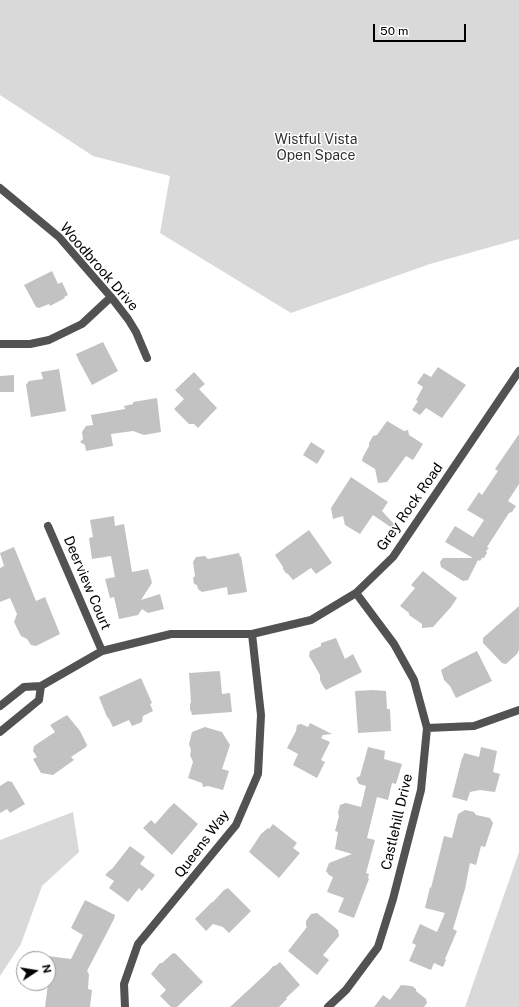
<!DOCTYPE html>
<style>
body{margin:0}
#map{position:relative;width:519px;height:1007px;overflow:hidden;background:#fff;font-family:"Public Sans",sans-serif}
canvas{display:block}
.north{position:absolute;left:16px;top:951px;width:40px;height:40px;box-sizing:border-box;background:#fff;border:1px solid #999;border-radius:50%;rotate:78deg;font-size:11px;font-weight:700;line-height:16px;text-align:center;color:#000}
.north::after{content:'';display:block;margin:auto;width:14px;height:18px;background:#000;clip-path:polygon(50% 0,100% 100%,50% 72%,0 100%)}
.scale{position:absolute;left:373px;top:24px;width:93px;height:18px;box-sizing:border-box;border:2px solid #000;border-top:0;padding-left:5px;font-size:12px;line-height:14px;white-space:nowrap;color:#000;-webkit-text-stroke:3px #fff;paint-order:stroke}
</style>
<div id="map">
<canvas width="519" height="1007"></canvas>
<div class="north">N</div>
<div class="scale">50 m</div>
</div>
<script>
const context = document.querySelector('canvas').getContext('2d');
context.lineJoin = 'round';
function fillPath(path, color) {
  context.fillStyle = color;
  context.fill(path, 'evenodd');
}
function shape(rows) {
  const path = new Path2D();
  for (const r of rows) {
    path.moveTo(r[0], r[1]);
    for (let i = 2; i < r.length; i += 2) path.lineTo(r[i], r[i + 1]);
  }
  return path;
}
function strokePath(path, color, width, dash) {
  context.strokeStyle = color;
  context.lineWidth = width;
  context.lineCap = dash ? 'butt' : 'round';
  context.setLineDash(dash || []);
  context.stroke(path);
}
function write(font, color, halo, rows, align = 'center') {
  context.font = font + ' "Public Sans",sans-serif';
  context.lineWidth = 3;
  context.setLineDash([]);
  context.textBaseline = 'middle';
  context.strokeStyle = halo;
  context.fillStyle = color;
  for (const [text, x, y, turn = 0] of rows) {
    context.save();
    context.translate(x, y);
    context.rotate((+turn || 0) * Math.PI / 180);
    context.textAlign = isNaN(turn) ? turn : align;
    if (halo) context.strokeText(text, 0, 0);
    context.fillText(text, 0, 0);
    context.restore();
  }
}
fillPath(shape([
 [0,0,519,0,519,239,430,264,291,313,160,233,170,176,93,156,0,95],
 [73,812,79,852,42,886,21,944,0,976,0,840],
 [519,852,519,1007,465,1007]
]), '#d9d9d9');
fillPath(shape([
 [52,271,58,284,62,282,68,295,64,297,65,298,50,306,49,304,39,308,36,307,24,285],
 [103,342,118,371,92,385,79,361,76,354],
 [438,367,466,385,442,418,426,408,420,415,412,410,418,401,416,400,423,387,417,383,424,373,431,377],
 [59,369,66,411,31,417,26,385,29,381,43,379,41,372],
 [194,372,205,384,199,389,217,408,198,428,194,424,189,424,174,409,184,399,175,390],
 [14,375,14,392,0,392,0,376],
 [157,398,161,432,144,435,133,431,111,434,113,446,86,451,85,445,80,442,83,439,82,432,86,426,93,425,91,415,125,409,124,406,133,404,133,402],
 [387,421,404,431,408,430,409,435,423,444,413,460,406,456,387,482,378,483,375,469,362,461,363,457,369,446,369,443,373,436,377,435],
 [519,434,519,484,508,501,516,506,512,512,509,513,487,547,489,548,486,551,487,553,484,558,482,558,480,561,478,560,468,580,463,581,441,567,440,562,443,558,473,558,445,542,455,526,473,537,484,520,467,510,479,492,482,495,498,471,495,469],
 [311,442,325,451,317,464,303,455],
 [351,477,388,502,382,511,395,525,392,528,373,515,360,534,345,525,343,516,333,519,331,508],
 [114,516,115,526,124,524,132,572,148,569,151,579,152,583,141,600,160,594,164,609,148,613,142,609,138,615,119,619,114,597,110,598,105,579,115,577,111,556,92,559,89,538,93,537,90,520],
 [309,530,332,563,316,574,311,568,293,580,288,574,286,573,283,569,283,567,275,555],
 [14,547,36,601,45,597,60,634,36,646,31,645,27,639,21,636,14,622,17,614,10,598,0,602,0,568,4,566,0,553],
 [239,553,240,557,241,556,247,592,228,595,227,587,202,592,198,589,197,585,194,584,193,578,195,576,193,562,196,557,205,556,208,559],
 [423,571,457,598,451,607,433,627,422,628,422,624,409,615,409,613,400,606,415,588,411,585],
 [519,606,519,650,517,654,506,664,502,663,483,643,483,638],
 [336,638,345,659,353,654,362,672,326,690,323,686,320,680,320,675,309,656,310,651,321,646,321,643],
 [477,651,492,681,456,698,450,686,444,680,441,670,451,664],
 [219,671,220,672,222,694,230,693,232,712,192,715,191,711,190,710,190,704,191,702,189,673],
 [141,678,152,703,150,704,153,711,143,716,142,722,132,726,129,720,113,727,109,719,107,717,99,697],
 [373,690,386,691,387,709,390,709,391,731,358,733,355,691],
 [67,715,80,731,87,745,86,747,71,757,74,760,53,775,41,773,33,759,37,757,33,751,34,746,55,732,50,725],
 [310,723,332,734,323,735,321,738,330,742,321,760,325,762,317,778,293,765,298,754,287,748,296,731,297,725,301,724,308,727],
 [205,727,222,732,230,745,222,769,229,771,223,790,208,786,203,787,202,783,188,778,193,762,190,755,191,750,189,744,192,732],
 [368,747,385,751,384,759,402,764,396,784,392,783,388,800,377,797,367,838,375,840,366,873,369,874,368,878,369,879,354,918,338,912,344,898,327,892,333,877,329,875,326,871,329,863,352,854,335,849,338,832,335,831,339,816,338,813,340,805,346,803,361,807,366,786,359,784,356,778,360,776],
 [481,747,497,751,493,772,500,774,495,792,480,790,470,792,467,801,452,797,462,758,463,757,464,753,479,757],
 [8,781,12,782,25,804,10,813,7,809,0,813,0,786],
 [174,803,198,824,172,855,143,828,151,820,155,824,169,808],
 [465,810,474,812,476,815,490,818,493,823,485,847,481,846,476,865,470,863,465,889,453,929,457,931,445,959,446,960,443,967,434,963,431,970,409,961,416,945,412,943,420,924,437,932,445,913,425,908,430,887,431,888,444,836,452,838,458,814],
 [273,824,297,843,293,848,300,853,279,878,249,852,261,834,268,828,269,829],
 [130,846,145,857,140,864,155,875,142,891,139,888,128,902,109,888,114,881,105,875,110,870,112,869],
 [228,888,251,911,229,933,223,927,213,924,206,931,195,919,212,902,213,902,224,890],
 [85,900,115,915,114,919,87,971,89,974,88,989,92,990,90,1007,45,1007,50,969,48,969,48,956,71,959,83,935,71,928],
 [317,913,338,930,339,936,323,955,329,960,317,975,288,951,307,927,306,926,306,921,311,914],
 [173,953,174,954,175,953,203,982,177,1007,171,1007,160,996,166,990,151,974,160,963,162,963],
 [280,962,300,985,286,998,287,999,279,1007,230,1007,269,971,273,966,275,966],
 [401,985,412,986,416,989,416,991,426,999,427,1003,424,1007,374,1007,383,995,390,1000]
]), '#c2c2c2');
strokePath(shape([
 [0,188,59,237,111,297,128,319,136,332,147,358],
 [0,344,30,344,49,340,82,324,111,297],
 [48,526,102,651],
 [0,706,24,687,41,686,102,651,171,634,252,634,311,620,356,593,393,557,519,371],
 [427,728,474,726,519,710],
 [0,732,39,700,41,686],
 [125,1007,124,984,138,944,236,825,258,774,261,715,252,634],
 [328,1007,346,990,378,947,393,899,421,790,427,728,414,680,394,644,356,593]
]), '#525252', 8);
write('14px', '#303030', '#fff', [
 ["Wistful Vista",316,140],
 ["Open Space",316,156]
]);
write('14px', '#000', '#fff', [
 ["Woodbrook Drive",99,267,49],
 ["Grey Rock Road",410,507,-55],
 ["Deerview Court",87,583,67],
 ["Castlehill Drive",397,822,-77],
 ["Queens Way",202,844,-53]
]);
</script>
